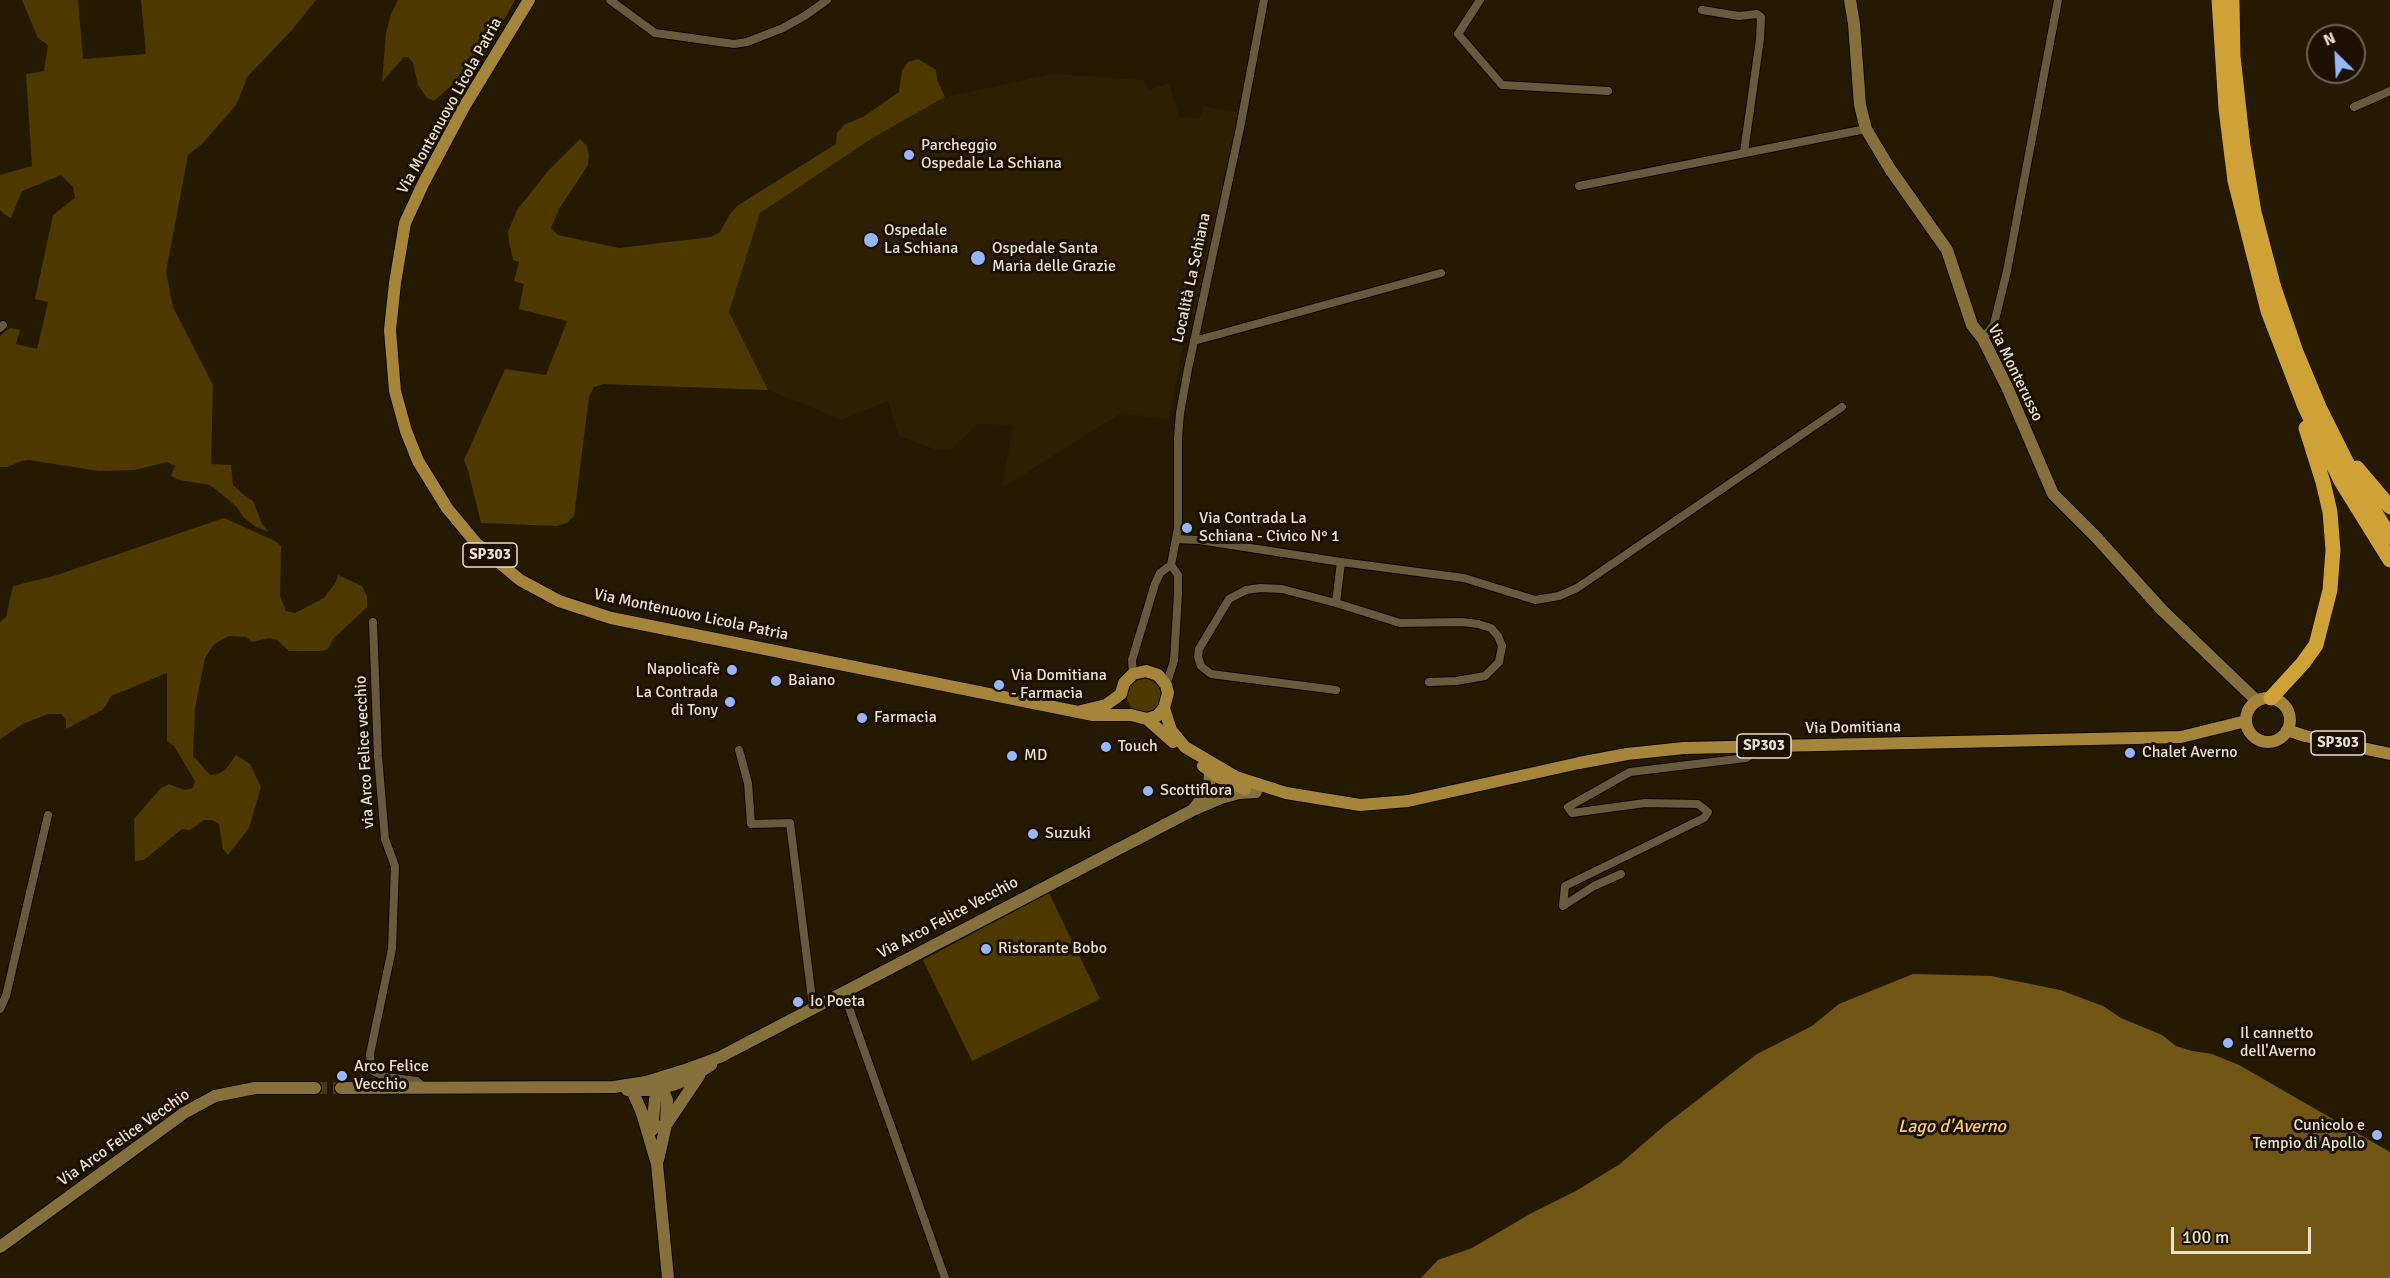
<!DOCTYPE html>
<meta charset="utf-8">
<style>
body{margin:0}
#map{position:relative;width:2390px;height:1278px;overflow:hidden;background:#251a01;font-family:Signika,sans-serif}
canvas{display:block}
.north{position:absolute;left:2306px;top:24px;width:60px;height:60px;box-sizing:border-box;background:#1c1000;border:2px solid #6e6354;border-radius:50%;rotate:336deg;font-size:16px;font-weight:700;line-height:24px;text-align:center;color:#e8e0d1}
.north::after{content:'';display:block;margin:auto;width:21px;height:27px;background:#96b6fd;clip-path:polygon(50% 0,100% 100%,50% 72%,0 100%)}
.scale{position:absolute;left:2171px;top:1227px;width:140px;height:27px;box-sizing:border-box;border:3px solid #e8e0d1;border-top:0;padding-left:8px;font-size:18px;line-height:21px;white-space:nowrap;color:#e8e0d1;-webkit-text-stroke:4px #1c1000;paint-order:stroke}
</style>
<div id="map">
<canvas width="2390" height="1278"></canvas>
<div class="north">N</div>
<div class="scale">100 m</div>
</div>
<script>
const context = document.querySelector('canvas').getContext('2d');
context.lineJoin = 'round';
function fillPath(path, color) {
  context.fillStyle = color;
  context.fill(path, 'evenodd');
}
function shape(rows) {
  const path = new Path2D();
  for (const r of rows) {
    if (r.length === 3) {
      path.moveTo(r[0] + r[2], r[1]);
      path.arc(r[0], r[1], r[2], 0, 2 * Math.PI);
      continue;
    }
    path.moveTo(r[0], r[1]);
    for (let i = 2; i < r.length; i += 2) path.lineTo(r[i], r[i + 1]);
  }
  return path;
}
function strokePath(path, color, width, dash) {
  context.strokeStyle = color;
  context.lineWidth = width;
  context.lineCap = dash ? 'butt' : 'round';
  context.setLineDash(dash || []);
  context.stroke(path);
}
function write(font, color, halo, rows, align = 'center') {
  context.font = font + ' Signika,sans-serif';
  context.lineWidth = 6;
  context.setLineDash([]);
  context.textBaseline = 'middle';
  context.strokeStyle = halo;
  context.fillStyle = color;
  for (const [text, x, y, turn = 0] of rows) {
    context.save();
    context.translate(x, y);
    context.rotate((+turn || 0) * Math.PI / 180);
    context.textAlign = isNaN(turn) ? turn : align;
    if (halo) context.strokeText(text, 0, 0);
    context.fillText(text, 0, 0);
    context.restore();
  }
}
fillPath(shape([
 [1053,74,1143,80,1149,90,1169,83,1179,117,1200,118,1203,106,1239,112,1200,302,1187,324,1169,420,1121,413,1002,488,1013,425,977,424,952,450,937,450,899,436,888,401,842,420,768,390,729,312,760,213,874,137,946,97]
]), '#2d1f00');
fillPath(shape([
 [22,0,78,0,83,59,146,54,141,0,316,0,292,30,248,76,236,105,202,144,188,155,166,272,173,307,213,385,211,464,231,465,233,485,246,497,253,501,262,524,269,532,256,527,244,518,236,506,210,485,180,480,171,476,175,466,167,462,135,470,99,471,29,460,21,461,7,467,0,467,0,336,10,328,20,330,16,344,37,349,48,302,35,299,53,215,75,198,73,187,61,175,22,191,11,218,4,214,0,210,0,175,32,166,26,74,44,71,48,45,38,38],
 [398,0,515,0,480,63,476,63,468,76,461,73,451,86,434,101,427,98,418,85,413,63,408,57,404,57,382,82,386,33,391,14],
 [918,59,936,70,937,80,945,97,874,137,760,213,729,312,768,390,604,384,594,387,589,397,574,516,567,523,557,526,481,523,468,470,464,460,505,369,546,375,567,321,519,309,524,284,514,281,519,262,513,260,509,241,508,232,517,210,548,171,580,139,586,145,589,155,588,165,559,209,551,228,558,235,619,248,711,237,720,232,730,214,737,206,836,144,837,133,844,125,863,117,899,92,902,71,908,62],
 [224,518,275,541,281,546,280,596,286,611,295,613,324,598,336,582,338,575,362,586,367,597,367,607,333,639,328,649,322,651,289,651,277,640,269,638,252,642,246,637,229,636,214,644,205,658,195,708,193,756,210,775,218,774,226,769,236,755,250,764,261,787,249,828,228,855,223,849,219,824,212,820,204,820,190,830,182,829,144,860,135,861,134,819,161,788,169,784,185,790,193,788,195,781,174,746,167,741,167,673,111,696,107,704,102,710,66,729,66,719,61,714,48,714,23,724,0,739,0,622,6,617,13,586,57,575],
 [1144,696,17],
 [1049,893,1100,999,972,1061,923,960]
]), '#4e3900');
fillPath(shape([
 [1913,974,1991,976,2060,990,2103,1006,2121,1018,2162,1035,2176,1046,2192,1051,2212,1054,2239,1065,2390,1152,2390,1278,1421,1278,1438,1260,1472,1248,1530,1214,1576,1191,1620,1164,1665,1125,1757,1054,1812,1026,1839,1004]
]), '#715616');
strokePath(shape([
 [315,1088,341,1088]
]), '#423820', 12, [12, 6]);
const street = shape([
 [610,0,655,33,734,44,747,42,783,28,806,15,827,0],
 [1480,0,1458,34,1502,85,1608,91],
 [1702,10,1739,16,1757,14,1761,17,1760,39,1744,152],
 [2354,107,2390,91],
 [1579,186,1866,129],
 [0,328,3,325],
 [1983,339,1994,324,2007,271,2058,0],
 [1194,341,1441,273],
 [1176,539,1199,540,1341,562,1464,578,1535,600,1559,596,1577,588,1842,407],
 [1336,603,1341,562],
 [373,622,378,756,385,839,395,866,392,949,370,1054,371,1070,385,1077,417,1081,424,1088],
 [1133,674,1132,660,1155,584,1160,573,1171,565,1178,528,1178,438,1180,413,1188,369,1240,128,1264,0],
 [1166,685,1174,661,1178,594,1178,575,1171,565],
 [1336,690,1211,674,1201,666,1198,657,1199,649,1229,599,1246,590,1260,588,1282,589,1336,603,1400,623,1462,622,1478,624,1491,628,1498,636,1502,646,1499,662,1485,676,1456,681,1429,682],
 [739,750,748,783,751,824,790,823,813,1007],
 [1621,874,1594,886,1563,906,1565,886,1704,818,1708,812,1698,804,1645,803,1572,813,1568,807,1630,772,1746,758,1764,747],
 [843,991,945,1278],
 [0,1009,6,996,48,815]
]);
const secondary = shape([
 [1850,0,1854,24,1860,105,1866,129,1890,169,1947,250,1972,325,1983,339,2007,387,2053,494,2096,537,2162,610,2257,701],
 [1193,810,1209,789,1210,772],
 [655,1085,662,1088,667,1100,666,1125,658,1160],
 [341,1088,614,1087,646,1082,685,1070,720,1057,1193,810,1221,798,1239,793,1256,792],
 [627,1090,650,1090,673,1085,689,1079,711,1065],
 [632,1090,642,1113,657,1164,668,1278],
 [645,1117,654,1126,658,1127,666,1125,699,1076],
 [652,1130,655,1099,665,1085],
 [0,1247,184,1113,215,1096,255,1088,315,1088]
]);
const primary = shape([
 [529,0,464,107,423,184,405,223,395,283,390,330,395,391,406,431,418,461,447,508,476,543,520,580,559,601,611,618,1093,715,1131,715,1147,719,1157,716,1164,708,1168,693,1166,685,1158,675,1146,671,1133,674,1124,683,1121,694,1106,705,1081,711],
 [2268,720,22],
 [1164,708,1171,730,1185,747,1236,777,1286,793,1360,805,1408,801,1579,763,1627,754,1684,748,2181,737,2246,721],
 [1147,719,1173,742],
 [2287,730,2305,736,2390,754],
 [1203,766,1218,777,1245,789]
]);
const highway = shape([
 [2219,0,2226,109,2235,181,2268,311,2305,407,2324,446,2341,481,2390,560],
 [2232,0,2233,56,2243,146,2254,212,2274,288,2296,352,2319,407,2357,483,2390,537],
 [2357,468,2390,507],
 [2271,698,2303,663,2316,645,2330,590,2333,550,2330,512,2323,482,2306,428]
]);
strokePath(street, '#0e0500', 10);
strokePath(secondary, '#0e0500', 14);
strokePath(primary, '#0e0500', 14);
strokePath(highway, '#0e0500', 16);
strokePath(street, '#675a3e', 8);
strokePath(secondary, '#86703c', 12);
strokePath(primary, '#a5853a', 12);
strokePath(highway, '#cea237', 15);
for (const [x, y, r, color] of [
 [909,155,6,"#96b6fd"],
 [871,240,8,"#96b6fd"],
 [978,258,8,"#96b6fd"],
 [1187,528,6,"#96b6fd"],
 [732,670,6,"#96b6fd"],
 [776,681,6,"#96b6fd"],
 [999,685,6,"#96b6fd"],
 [730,702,6,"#96b6fd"],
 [862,718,6,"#96b6fd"],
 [1106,747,6,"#96b6fd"],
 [2130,753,6,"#96b6fd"],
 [1012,756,6,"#96b6fd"],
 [1148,791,6,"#96b6fd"],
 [1033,834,6,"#96b6fd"],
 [986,949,6,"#96b6fd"],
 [798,1002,6,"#96b6fd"],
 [2228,1043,6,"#96b6fd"],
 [342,1076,6,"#96b6fd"],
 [2377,1135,6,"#96b6fd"]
]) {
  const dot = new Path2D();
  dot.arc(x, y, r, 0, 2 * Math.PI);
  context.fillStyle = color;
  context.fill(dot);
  strokePath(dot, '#1c1000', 2);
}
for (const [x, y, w] of [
 [490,555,54],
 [2338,743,54],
 [1764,746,54]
]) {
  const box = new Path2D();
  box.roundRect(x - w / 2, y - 12, w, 24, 4.5);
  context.fillStyle = '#1c1000';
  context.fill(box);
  strokePath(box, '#e8e0d1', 1.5);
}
write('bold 15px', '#e8e0d1', null, [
 ["SP303",490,555],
 ["SP303",2338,743],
 ["SP303",1764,746]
]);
write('16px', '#e8e0d1', '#1c1000', [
 ["Via Montenuovo Licola Patria",450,106,-61],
 ["Località La Schiana",1192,278,-78],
 ["Via Monterusso",2015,373,64],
 ["Via Montenuovo Licola Patria",691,615,12],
 ["Via Domitiana",1853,728,-1],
 ["via Arco Felice vecchio",365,752,-93],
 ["Via Arco Felice Vecchio",948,918,-28],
 ["Via Arco Felice Vecchio",124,1138,-35]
]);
write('16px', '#e8e0d1', '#1c1000', [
 ["Parcheggio",921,146],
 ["Ospedale La Schiana",921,164],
 ["Ospedale",884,231],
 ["La Schiana",884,249],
 ["Ospedale Santa",992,249],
 ["Maria delle Grazie",992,267],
 ["Via Contrada La",1199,519],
 ["Schiana - Civico N° 1",1199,537],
 ["Napolicafè",720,670,"right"],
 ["Via Domitiana",1011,676],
 ["- Farmacia",1011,694],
 ["Baiano",788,681],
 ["La Contrada",718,693,"right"],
 ["di Tony",718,711,"right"],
 ["Farmacia",874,718],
 ["Touch",1118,747],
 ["Chalet Averno",2142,753],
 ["MD",1024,756],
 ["Scottiflora",1160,791],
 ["Suzuki",1045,834],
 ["Ristorante Bobo",998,949],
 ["Io Poeta",810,1002],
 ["Il cannetto",2240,1034],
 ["dell'Averno",2240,1052],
 ["Arco Felice",354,1067],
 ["Vecchio",354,1085],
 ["Cunicolo e",2365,1126,"right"],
 ["Tempio di Apollo",2365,1144,"right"]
], 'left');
write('italic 18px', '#f8cf78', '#1c1000', [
 ["Lago d'Averno",1952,1127]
]);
</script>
